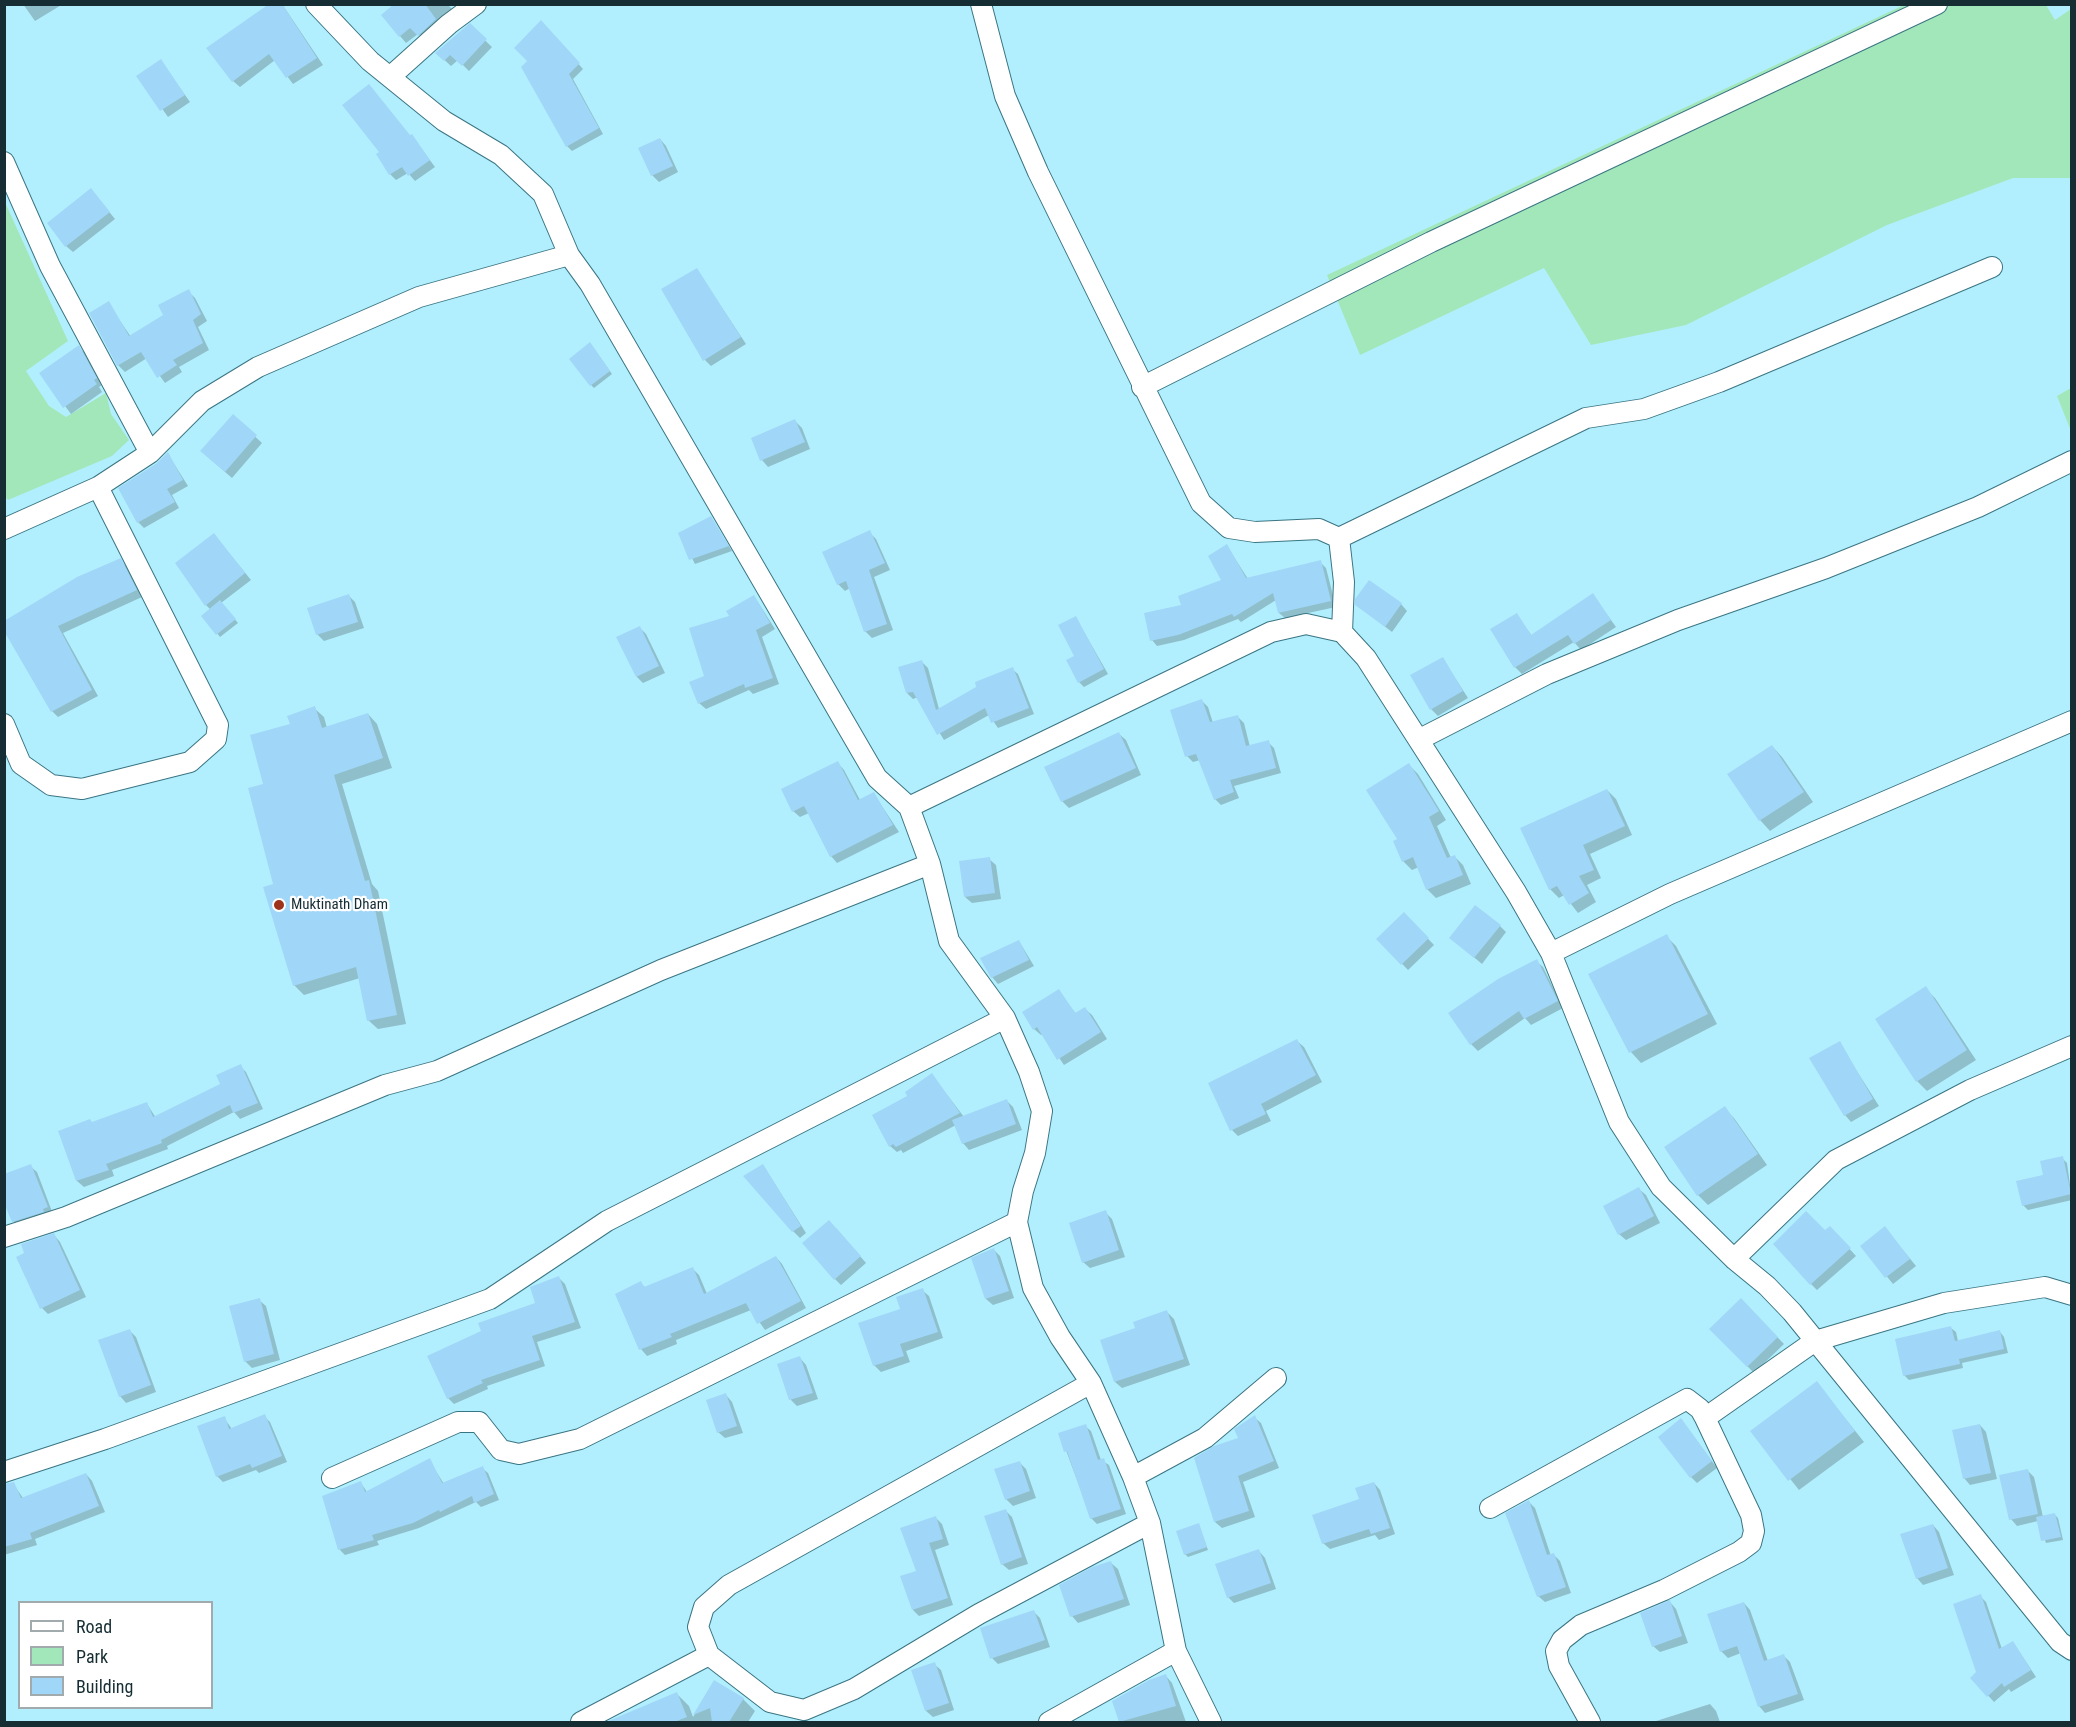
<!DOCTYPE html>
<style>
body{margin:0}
#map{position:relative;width:2076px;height:1727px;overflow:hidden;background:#b2effe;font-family:"Roboto Condensed",sans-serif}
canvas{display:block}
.frame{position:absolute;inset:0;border:6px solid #152d33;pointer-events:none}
.legend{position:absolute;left:18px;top:1601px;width:195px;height:108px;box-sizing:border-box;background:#fff;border:2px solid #a1abad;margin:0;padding:8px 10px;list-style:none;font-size:18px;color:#152d33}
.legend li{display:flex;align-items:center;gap:12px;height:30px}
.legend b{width:30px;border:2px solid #a1abad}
</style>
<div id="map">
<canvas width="2076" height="1727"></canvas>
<div class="frame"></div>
<ul class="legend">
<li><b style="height:8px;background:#fff"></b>Road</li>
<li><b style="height:16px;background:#a2e7b9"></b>Park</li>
<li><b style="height:16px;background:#a0d6f7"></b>Building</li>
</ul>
</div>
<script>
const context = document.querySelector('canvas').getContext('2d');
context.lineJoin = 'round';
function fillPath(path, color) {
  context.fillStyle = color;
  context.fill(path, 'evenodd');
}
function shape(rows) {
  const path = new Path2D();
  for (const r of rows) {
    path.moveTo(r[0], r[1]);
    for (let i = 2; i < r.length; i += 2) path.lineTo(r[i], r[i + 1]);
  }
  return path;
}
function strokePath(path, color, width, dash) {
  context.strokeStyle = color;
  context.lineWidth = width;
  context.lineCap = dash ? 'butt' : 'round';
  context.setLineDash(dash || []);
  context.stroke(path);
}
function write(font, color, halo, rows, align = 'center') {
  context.font = font + ' "Roboto Condensed",sans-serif';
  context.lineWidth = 4.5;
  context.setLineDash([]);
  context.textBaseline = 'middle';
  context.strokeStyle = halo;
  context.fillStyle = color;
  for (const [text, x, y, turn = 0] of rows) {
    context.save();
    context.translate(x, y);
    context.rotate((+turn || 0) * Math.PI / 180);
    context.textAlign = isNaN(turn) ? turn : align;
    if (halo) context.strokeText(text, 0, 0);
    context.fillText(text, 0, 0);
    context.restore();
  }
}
fillPath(shape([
 [1904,5,2046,5,2055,20,2071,9,2071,178,2013,178,1887,225,1686,325,1591,345,1544,268,1360,355,1327,275],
 [4,200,68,341,26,371,49,406,66,417,106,393,111,414,129,440,112,456,8,500,4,495],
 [2071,388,2071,431,2057,396]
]), '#a2e7b9');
fillPath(shape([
 [23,4,63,4,35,21],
 [282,4,323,65,293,84,275,60,240,87,233,81],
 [396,4,451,4,449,6,457,14,425,41,418,34,406,43,400,36],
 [470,26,492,47,469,71,458,60,451,66,437,53],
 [546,27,583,69,573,79,603,134,572,151,567,146,529,61],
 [161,61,190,102,168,117,139,76],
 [412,136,435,167,415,181,408,173,396,180,390,174],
 [660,139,666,146,678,172,659,182,652,175],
 [97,197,115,219,73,252,66,246],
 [697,270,746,344,711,366,705,360],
 [188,291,195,298,207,321,198,327,209,350,179,367,182,372,165,383,147,358,125,372,118,365,108,303,131,337,165,316],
 [78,347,85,353,102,385,99,387,102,392,71,414,41,374],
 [593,347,612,374,594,388,591,385],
 [233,416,262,443,232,478,209,458],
 [795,421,802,428,810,449,768,467,762,460,753,439],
 [168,454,188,486,172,495,179,508,144,528,138,522,158,464],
 [711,518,732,551,695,564,679,533],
 [869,532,876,539,890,570,874,577,893,630,872,638,865,631,850,588,845,591,838,584],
 [220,542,251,580,221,603,238,623,220,637,203,616,211,610,206,605],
 [1227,546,1248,579,1320,562,1326,568,1336,607,1285,618,1279,613,1276,600,1241,622,1238,619,1184,640,1157,646,1152,640,1183,606,1223,581],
 [120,560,127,567,142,597,63,633,98,696,58,717,52,711,4,629],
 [1593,595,1616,627,1581,650,1574,642,1522,674,1515,667,1517,615,1532,636],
 [349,596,355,602,364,628,324,641,317,634],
 [754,596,775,629,762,637,779,684,753,694,749,690,706,709,699,703,706,677,731,617],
 [1401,604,1407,611,1392,632,1357,605],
 [1076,618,1108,674,1084,687,1079,682,1076,656],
 [640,628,646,634,665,673,643,683,637,677],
 [1443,659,1468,698,1438,716,1431,709],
 [922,662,928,668,939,709,1012,669,1018,674,1034,714,998,728,989,715,944,740,918,697,913,699,907,693],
 [1202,701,1208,707,1213,723,1238,717,1244,723,1250,747,1268,742,1274,748,1281,773,1234,786,1239,798,1221,805,1215,799,1200,760,1193,762,1187,756],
 [314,708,324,717,327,728,368,714,377,724,392,768,342,784,372,884,378,891,406,1024,378,1029,368,1020,360,978,304,995,294,985,275,885,265,785,292,726],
 [1119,734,1126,740,1141,775,1069,808,1062,801],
 [1772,746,1782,757,1813,802,1770,831,1760,820],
 [838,763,844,770,860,800,874,794,899,832,837,863,831,856,809,813,800,817,793,811],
 [1409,765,1418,774,1446,820,1437,826,1451,858,1454,856,1463,865,1471,884,1436,898,1427,889,1419,867,1412,870,1403,861,1399,839],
 [1607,790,1616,799,1632,835,1590,854,1601,878,1587,885,1596,902,1578,913,1564,895,1559,898,1550,889,1522,828],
 [989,859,996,865,1001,899,972,903,965,897],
 [1404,914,1434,945,1408,970,1378,939],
 [1500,926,1506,932,1482,964,1451,938],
 [1666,936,1676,946,1717,1024,1641,1063,1631,1052,1591,974],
 [1019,941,1034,966,998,984,992,977],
 [1536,961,1543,967,1563,1008,1531,1025,1525,1018,1478,1051,1471,1044],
 [1925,988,1935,998,1976,1060,1927,1091,1917,1081],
 [1059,991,1076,1014,1085,1009,1092,1015,1107,1039,1064,1065,1043,1034,1041,1035,1034,1029],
 [1297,1041,1304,1047,1322,1082,1266,1111,1271,1121,1238,1136,1232,1130],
 [1839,1043,1879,1106,1851,1122,1845,1115],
 [240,1066,246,1072,263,1109,240,1119,234,1112,167,1146,168,1149,112,1170,114,1176,84,1187,77,1181,60,1132,93,1124,147,1104,156,1118,222,1085],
 [932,1075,964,1117,1007,1101,1013,1107,1022,1130,969,1150,963,1143,956,1125,903,1153,901,1150,897,1152,890,1146],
 [1724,1108,1734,1118,1767,1165,1708,1205,1698,1195],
 [2062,1158,2067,1163,2072,1200,2028,1210,2023,1205],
 [763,1165,806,1233,800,1238,793,1231],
 [30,1166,37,1172,53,1214,20,1228,13,1221],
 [1639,1189,1646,1195,1660,1223,1626,1240,1619,1234],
 [1105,1212,1112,1219,1125,1257,1090,1268,1083,1262],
 [836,1228,866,1263,841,1285,835,1279],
 [1885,1228,1916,1266,1893,1284,1862,1246],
 [1825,1232,1836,1234,1856,1256,1817,1290,1811,1284],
 [54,1235,60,1242,86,1297,48,1314,42,1308],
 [994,1250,1000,1256,1014,1298,993,1305,986,1299,973,1259],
 [776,1257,782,1264,806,1308,765,1330,751,1310,676,1340,677,1344,647,1356,641,1349,640,1283,646,1288,692,1268,699,1275,707,1294],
 [559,1278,565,1284,581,1328,537,1342,545,1366,487,1386,488,1389,454,1404,448,1398],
 [922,1290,929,1296,943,1338,906,1351,910,1362,881,1372,874,1365,902,1310],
 [259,1300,266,1306,280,1360,252,1368,245,1361],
 [1741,1300,1784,1344,1754,1373,1711,1329],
 [1167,1312,1174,1319,1190,1365,1122,1388,1115,1382,1137,1329],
 [1951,1328,1956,1332,1958,1341,2000,1332,2004,1337,2008,1353,1962,1363,1963,1368,1909,1380,1904,1375],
 [129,1330,136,1337,156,1392,126,1403,120,1396],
 [800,1358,806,1365,818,1399,797,1406,791,1400,779,1365],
 [1817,1383,1864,1442,1799,1490,1752,1431],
 [726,1395,732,1402,743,1433,725,1438,718,1432],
 [264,1416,270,1422,287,1462,259,1473,256,1470,223,1482,217,1476,224,1418,232,1429],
 [1254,1417,1261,1423,1279,1468,1243,1482,1255,1517,1222,1528,1215,1522,1240,1439],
 [1980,1425,1986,1432,1997,1479,1970,1485,1964,1478],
 [1085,1426,1091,1431,1101,1460,1109,1465,1126,1514,1097,1524,1091,1518,1060,1434],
 [1687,1427,1717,1468,1697,1483,1691,1477],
 [429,1460,444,1484,482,1468,488,1473,499,1500,481,1507,476,1502,419,1528,377,1541,379,1545,345,1555,340,1550,323,1497,361,1483,367,1492],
 [1019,1462,1026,1469,1036,1498,1013,1506,1006,1499],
 [2027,1470,2034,1477,2043,1517,2055,1515,2058,1518,2063,1540,2046,1543,2038,1521,2017,1526,2011,1519],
 [86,1474,92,1481,105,1512,35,1539,37,1545,4,1555,4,1489,14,1485,23,1498],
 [1374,1483,1380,1490,1395,1534,1379,1540,1375,1535,1330,1549,1323,1543],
 [1529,1502,1535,1508,1551,1556,1554,1555,1560,1561,1571,1593,1545,1602,1538,1596],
 [1006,1511,1012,1517,1028,1564,1009,1570,1002,1564],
 [935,1517,942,1524,949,1545,935,1550,953,1605,919,1616,913,1610,918,1572],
 [1199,1525,1208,1550,1188,1557,1185,1554],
 [1933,1525,1939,1532,1954,1575,1923,1585,1917,1578],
 [1259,1551,1265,1558,1276,1589,1234,1603,1228,1597],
 [1111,1563,1118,1569,1130,1605,1078,1623,1072,1616],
 [1980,1596,1986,1602,2002,1649,2013,1642,2036,1677,2011,1692,2009,1689,1994,1702,1972,1678,1978,1673],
 [1670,1602,1676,1609,1688,1643,1660,1652,1653,1646],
 [1744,1603,1750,1610,1768,1661,1784,1656,1790,1662,1804,1700,1765,1713,1759,1706,1741,1653,1728,1658,1721,1651],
 [1034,1612,1040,1618,1050,1647,998,1664,992,1658],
 [934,1664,941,1670,954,1710,933,1717,926,1711],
 [1166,1676,1172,1683,1186,1722,1121,1722,1114,1701],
 [715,1682,743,1699,755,1711,748,1722,609,1722,677,1694,689,1706,693,1717],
 [1710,1704,1716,1711,1720,1722,1653,1722]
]), '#0003');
fillPath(shape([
 [269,4,282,4,317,58,286,78,269,54,232,82,206,48],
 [394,4,425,4,436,19,418,36,410,28,399,37,381,15],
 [541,20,580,63,569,74,599,128,566,147,521,67,527,61,514,48],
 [470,23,487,39,462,66,450,55,444,61,435,53],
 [161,59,185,95,160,111,136,76],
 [369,84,410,135,412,134,430,160,408,176,402,167,389,175,376,154,379,152,342,105],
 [660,138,673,166,651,176,638,148],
 [91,188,110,212,65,247,47,223],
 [697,268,741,337,703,361,661,289],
 [189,289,201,314,193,320,203,343,173,360,177,365,157,378,141,352,117,366,89,313,109,301,129,336,163,315,158,305],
 [590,342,610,371,590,386,569,359],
 [79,345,97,378,94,380,97,384,63,408,39,373],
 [233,414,257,435,225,472,200,451],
 [795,419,805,442,760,461,751,438],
 [168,452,183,480,167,489,175,502,137,523,118,488,157,463],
 [711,516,729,546,689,560,678,533],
 [870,530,885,563,869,570,887,624,864,632,846,581,837,585,822,552],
 [214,533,245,573,205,606,175,563],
 [1227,544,1246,578,1321,560,1331,601,1278,613,1273,593,1234,617,1232,614,1178,635,1150,641,1144,613,1181,605,1178,596,1221,580,1208,556],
 [121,558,137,590,58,626,92,690,51,712,4,631,4,621,77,577],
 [1369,580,1402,603,1385,627,1355,605,1355,599],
 [1593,593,1611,620,1574,644,1568,635,1514,668,1490,629,1517,613,1531,635],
 [349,594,358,622,316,635,307,608],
 [754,595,770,623,756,630,773,678,745,688,744,684,698,704,689,682,704,676,689,628,729,616,726,611],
 [220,600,236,619,216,635,201,616],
 [1076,616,1104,669,1078,683,1066,660,1074,656,1058,625],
 [640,626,659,666,636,677,616,637],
 [1443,657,1463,691,1430,710,1410,675],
 [922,660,936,710,976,687,975,682,1013,667,1029,708,991,723,985,708,937,735,913,692,906,693,898,667],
 [1202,699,1210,722,1238,715,1246,746,1269,740,1276,768,1230,780,1234,792,1214,800,1196,754,1185,757,1170,710],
 [315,706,322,728,368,713,383,758,334,775,365,881,369,880,397,1015,367,1021,356,967,293,986,263,887,273,884,248,788,263,784,250,735,290,724,287,716],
 [1119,732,1136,768,1061,802,1044,767],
 [1772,745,1804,792,1759,821,1727,774],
 [838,761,858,800,874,792,893,825,830,857,804,806,792,812,781,789],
 [1409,763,1439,811,1429,817,1447,858,1455,855,1463,875,1426,890,1413,857,1402,862,1393,841,1397,839,1366,790],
 [1607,789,1625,826,1583,845,1594,870,1579,876,1589,893,1569,905,1557,886,1549,890,1520,828],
 [990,857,995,893,964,897,959,861],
 [1475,905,1501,925,1474,958,1449,938],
 [1404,912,1429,938,1401,965,1376,939],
 [1667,934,1708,1014,1629,1053,1588,974],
 [1019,940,1029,960,991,978,980,958],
 [1537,959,1558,1001,1524,1019,1519,1011,1470,1045,1448,1013,1498,979],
 [1926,986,1967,1050,1916,1082,1875,1019],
 [1059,989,1075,1013,1085,1007,1101,1032,1057,1060,1037,1027,1033,1030,1022,1012],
 [1297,1039,1316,1075,1261,1104,1266,1114,1230,1131,1208,1083],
 [1840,1041,1873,1099,1844,1116,1809,1058],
 [241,1064,258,1103,233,1113,230,1105,161,1140,162,1143,106,1164,109,1170,76,1181,58,1131,90,1119,92,1122,147,1102,153,1117,220,1084,216,1075],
 [932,1073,960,1113,896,1147,893,1144,889,1147,872,1115,907,1096,905,1092],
 [1007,1099,1016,1124,962,1144,952,1120],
 [1725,1106,1758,1154,1697,1196,1664,1147],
 [2063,1156,2071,1194,2022,1206,2016,1181,2043,1175,2040,1161],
 [31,1164,48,1207,43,1209,44,1212,12,1222,4,1203,4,1174],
 [763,1164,801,1226,792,1232,743,1176],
 [1639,1187,1654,1216,1618,1235,1603,1206],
 [1106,1210,1119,1250,1082,1263,1069,1223],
 [1806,1211,1825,1230,1830,1226,1851,1248,1810,1285,1773,1244],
 [829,1220,861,1256,834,1280,802,1243],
 [1885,1226,1910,1259,1885,1278,1860,1246],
 [54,1233,80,1290,40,1309,16,1257,24,1253,21,1244],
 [994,1248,1009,1291,985,1299,971,1258],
 [776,1256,801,1301,757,1324,746,1303,670,1334,672,1337,639,1350,615,1294,641,1281,644,1287,693,1267,704,1294],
 [559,1276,575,1322,532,1336,540,1360,481,1380,483,1383,447,1399,427,1356,481,1331,478,1323,535,1303,530,1287],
 [923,1288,938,1332,900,1344,904,1356,873,1366,858,1323,900,1309,896,1297],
 [260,1298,274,1354,244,1362,229,1306],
 [1741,1298,1778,1337,1747,1367,1709,1329],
 [1167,1310,1184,1359,1114,1382,1100,1340,1135,1328,1133,1322],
 [1951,1326,1955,1341,2000,1330,2004,1349,1959,1359,1960,1364,1903,1376,1895,1339],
 [130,1329,151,1385,119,1397,98,1340],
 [800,1356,813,1393,789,1400,777,1364],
 [1817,1381,1855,1431,1788,1481,1750,1431],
 [726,1393,737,1426,717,1433,706,1400],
 [265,1414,282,1456,252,1468,250,1464,216,1477,197,1426,225,1416,229,1429],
 [1255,1415,1274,1461,1238,1476,1249,1511,1214,1522,1194,1458,1214,1446,1238,1438,1234,1429],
 [1681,1418,1712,1461,1690,1478,1658,1437],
 [1086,1424,1098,1460,1104,1458,1121,1509,1090,1519,1067,1451,1064,1452,1058,1433],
 [1980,1424,1991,1473,1963,1479,1952,1430],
 [430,1458,442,1483,483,1466,494,1494,474,1503,472,1496,440,1512,439,1510,413,1523,372,1535,374,1540,338,1550,322,1496,361,1481,365,1492],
 [1020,1461,1030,1491,1005,1500,994,1469],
 [2028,1469,2038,1514,2009,1520,1999,1475],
 [86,1473,99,1506,30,1533,32,1539,4,1547,4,1484,14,1482,21,1498],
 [1374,1482,1390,1528,1371,1534,1369,1529,1322,1544,1312,1515,1359,1499,1355,1488],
 [1529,1500,1547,1555,1554,1553,1566,1587,1537,1597,1505,1513],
 [1006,1509,1022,1557,1001,1565,984,1516],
 [2055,1513,2061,1537,2041,1541,2036,1517],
 [936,1516,943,1539,929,1543,948,1598,912,1610,900,1576,916,1571,900,1528],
 [1199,1523,1207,1547,1184,1555,1176,1531],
 [1933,1524,1948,1568,1916,1579,1900,1534],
 [1259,1549,1271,1583,1227,1598,1215,1564],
 [1111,1561,1124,1599,1070,1617,1059,1585,1092,1567],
 [1981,1594,1999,1649,2013,1641,2031,1670,2004,1687,2002,1683,1987,1697,1970,1678,1976,1672,1953,1604],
 [1670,1600,1682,1636,1652,1647,1640,1613],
 [1744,1602,1764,1661,1784,1654,1798,1694,1758,1707,1737,1646,1720,1652,1707,1614],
 [1034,1610,1045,1640,990,1659,980,1628],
 [935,1662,949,1703,925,1711,911,1670],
 [1166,1674,1176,1706,1119,1722,1112,1701,1149,1680],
 [714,1680,744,1698,729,1722,712,1722,710,1708,693,1715],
 [677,1692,687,1717,674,1722,606,1722]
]), '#a0d6f7');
const street = shape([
 [316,4,370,61,444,121,501,155,543,194,569,255,590,284,877,778,909,807,1271,632,1306,624,1342,632,1366,658,1516,892,1551,953,1619,1122,1661,1187,1734,1259,1767,1286,1792,1312,2060,1642,2072,1650],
 [981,4,1005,96,1038,172,1201,503,1229,528,1255,532,1319,529,1339,538,1344,582,1342,632],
 [390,77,449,24,476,4],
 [4,162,50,266,150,453],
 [1142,387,1431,242,1937,4],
 [4,529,98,487,150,453,202,401,258,367,419,297,569,255],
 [1339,538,1586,418,1644,409,1719,382,1992,267],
 [4,724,21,764,51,785,82,789,190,762,216,739,218,725,98,487],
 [1420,739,1547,674,1678,620,1826,568,1978,507,2072,461],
 [909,807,930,864,949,941,1005,1018,1029,1072,1042,1111,1035,1153,1023,1191,1017,1222,1033,1288,1060,1337,1091,1383,1133,1477,1150,1523,1176,1651,1211,1722],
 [1551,953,1670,894,2072,721],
 [4,1237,66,1217,385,1085,437,1071,661,970,930,864],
 [1734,1259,1836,1160,1970,1090,2072,1046],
 [4,1472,105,1439,490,1299,607,1221,1005,1018],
 [1133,1477,1205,1438,1276,1378],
 [332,1478,458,1422,479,1422,501,1450,519,1454,580,1439,1017,1222],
 [1490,1508,1687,1399,1700,1409,1705,1418],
 [709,1655,698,1627,704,1607,729,1585,1091,1383],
 [581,1722,709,1655,770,1702,804,1710,854,1689,979,1614,1150,1523],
 [1049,1722,1176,1651],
 [1590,1722,1559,1666,1556,1651,1562,1640,1581,1625,1664,1590,1739,1552,1751,1543,1754,1531,1751,1515,1705,1418,1815,1341,1944,1303,2045,1287,2072,1295]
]);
strokePath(street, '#3a7583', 22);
strokePath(street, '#fff', 20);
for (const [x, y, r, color] of [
 [279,905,6,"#9c331a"]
]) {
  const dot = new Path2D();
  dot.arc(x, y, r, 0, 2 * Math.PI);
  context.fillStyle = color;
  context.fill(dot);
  strokePath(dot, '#fff', 2);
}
write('15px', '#152d33', '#fff', [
 ["Muktinath Dham",291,905]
], 'left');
</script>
